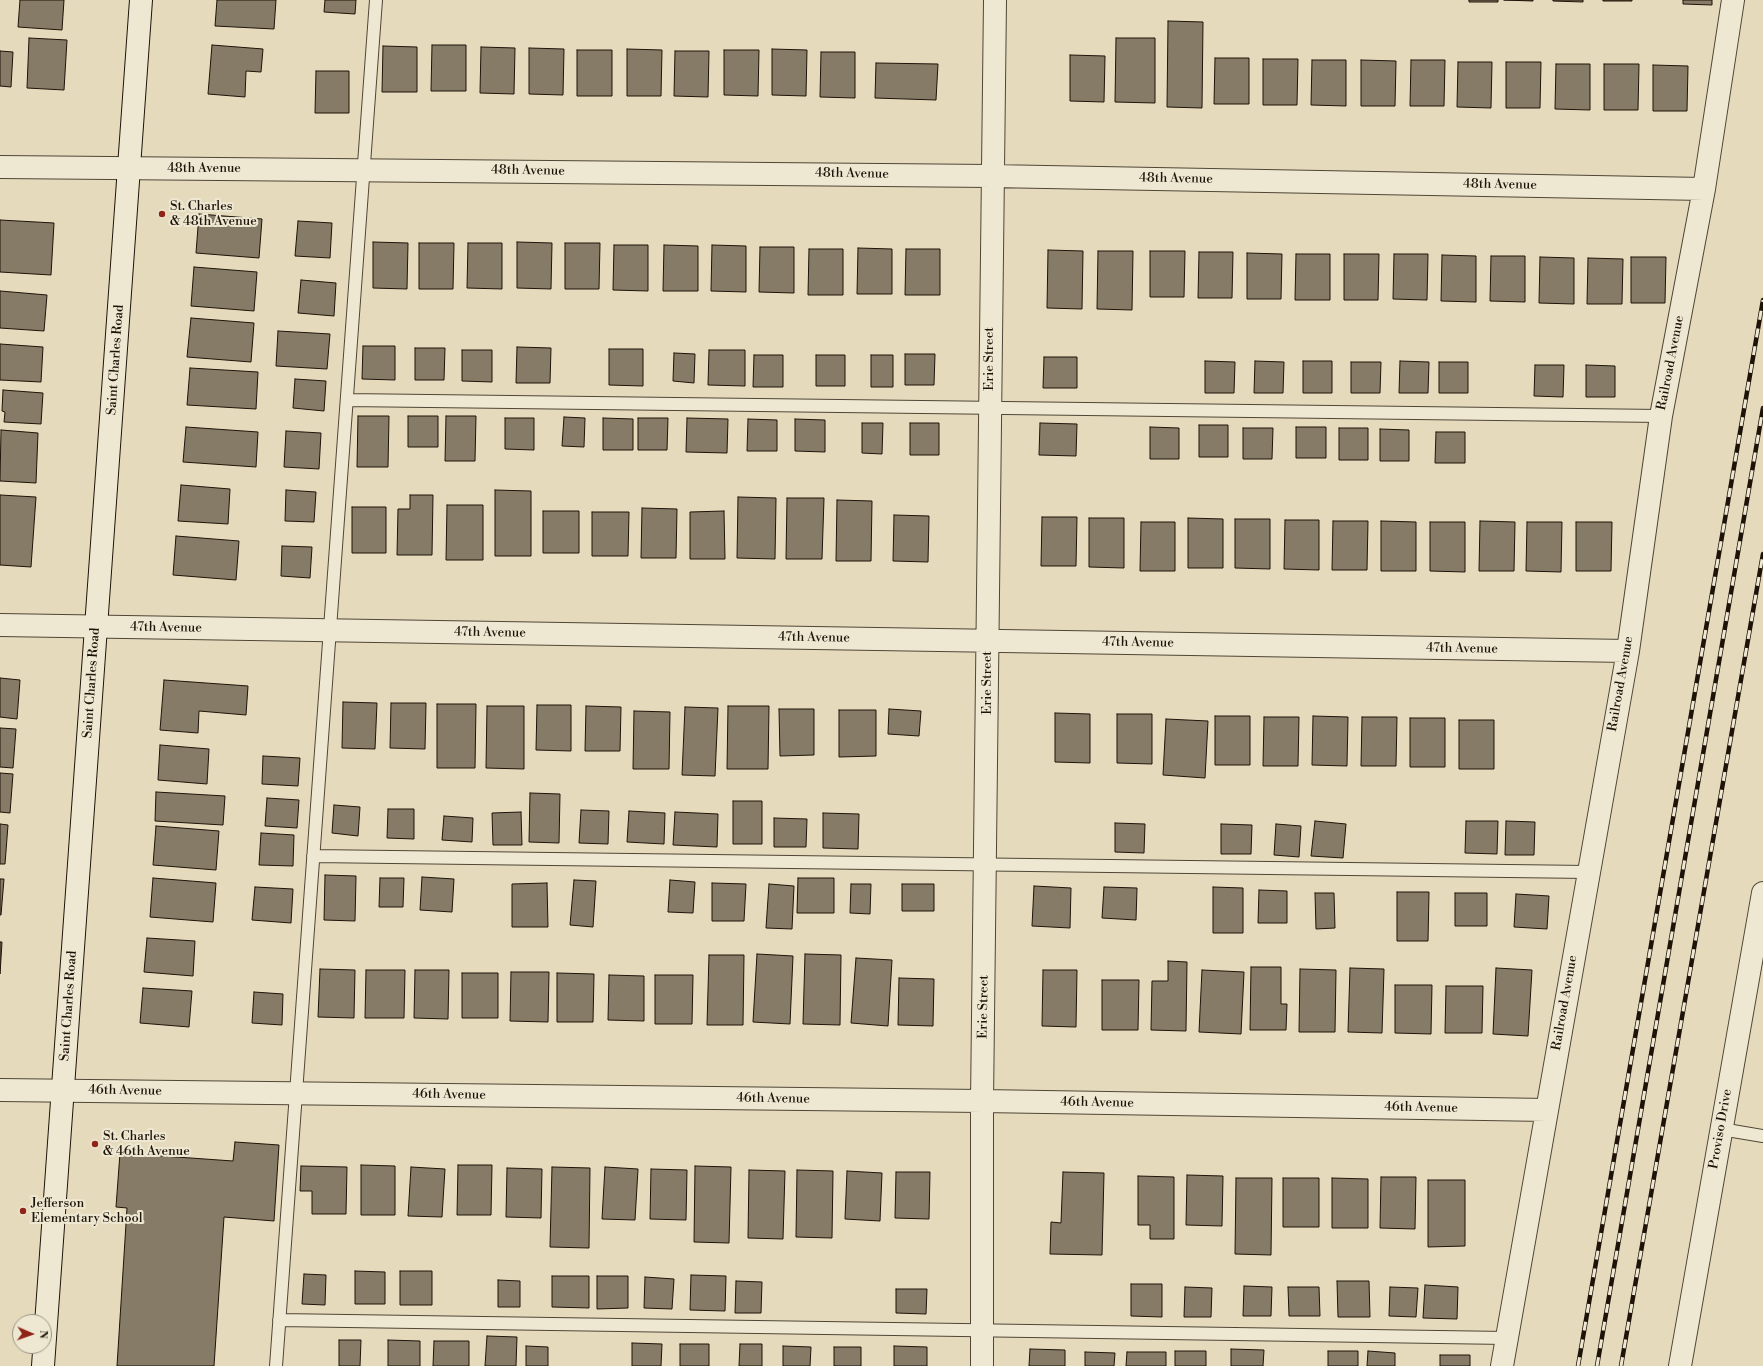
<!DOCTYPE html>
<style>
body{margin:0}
#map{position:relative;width:1763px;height:1366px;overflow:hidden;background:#e5dbbc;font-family:"Libre Bodoni",serif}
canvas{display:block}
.north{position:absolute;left:12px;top:1314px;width:40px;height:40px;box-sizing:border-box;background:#eee8d3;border:1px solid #9b9382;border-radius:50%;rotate:92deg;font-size:11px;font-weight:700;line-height:16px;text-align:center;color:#1f1309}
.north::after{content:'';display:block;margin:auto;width:14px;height:18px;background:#8f2418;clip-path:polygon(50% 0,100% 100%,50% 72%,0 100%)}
</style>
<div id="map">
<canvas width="1763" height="1366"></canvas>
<div class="north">N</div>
</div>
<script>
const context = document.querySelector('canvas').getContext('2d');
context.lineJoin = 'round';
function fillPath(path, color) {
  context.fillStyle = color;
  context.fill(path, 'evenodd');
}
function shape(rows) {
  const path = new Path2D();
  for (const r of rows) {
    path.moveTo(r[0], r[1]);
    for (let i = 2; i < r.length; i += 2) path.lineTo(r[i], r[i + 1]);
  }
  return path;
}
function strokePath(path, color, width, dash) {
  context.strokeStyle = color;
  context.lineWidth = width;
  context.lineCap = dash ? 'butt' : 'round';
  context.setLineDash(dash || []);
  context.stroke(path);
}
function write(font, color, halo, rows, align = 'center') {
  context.font = font + ' "Libre Bodoni",serif';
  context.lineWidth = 4;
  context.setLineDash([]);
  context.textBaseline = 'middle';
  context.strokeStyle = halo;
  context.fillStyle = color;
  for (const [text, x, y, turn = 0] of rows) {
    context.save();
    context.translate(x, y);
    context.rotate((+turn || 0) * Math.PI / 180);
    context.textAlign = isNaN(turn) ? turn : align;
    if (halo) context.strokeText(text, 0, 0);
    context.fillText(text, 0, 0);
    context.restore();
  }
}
const building = shape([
 [20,0,64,0,62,30,18,27,20,0],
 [217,0,276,0,274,29,215,26,217,0],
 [325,0,356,0,355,14,324,12,325,0],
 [1469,0,1498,0,1498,2,1469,2,1469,0],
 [1504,0,1533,0,1533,1,1504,0],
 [1553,0,1583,0,1583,2,1553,1,1553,0],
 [1603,0,1632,0,1632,1,1603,1,1603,0],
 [1683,0,1712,0,1712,5,1683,4,1683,0],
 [1168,21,1203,22,1202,108,1167,107,1168,21],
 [29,38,67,40,64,90,27,88,29,38],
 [1116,38,1155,38,1155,103,1115,102,1116,38],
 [212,45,263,49,261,72,246,71,245,97,208,94,212,45],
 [432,45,466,45,466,91,431,91,432,45],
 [383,46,417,47,417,92,382,92,383,46],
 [481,47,515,48,514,94,480,93,481,47],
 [529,48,564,49,563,95,529,94,529,48],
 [627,49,662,50,661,96,627,96,627,49],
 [772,49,807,50,806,96,772,95,772,49],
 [577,50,612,50,612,96,577,96,577,50],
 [724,50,759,50,758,96,724,95,724,50],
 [0,51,13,52,11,87,0,86,0,51],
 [675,51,709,51,708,97,674,96,675,51],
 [821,52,855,52,855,98,820,97,821,52],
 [1070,55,1105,56,1104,102,1070,101,1070,55],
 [1215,58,1249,58,1249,104,1214,104,1215,58],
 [1263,59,1298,59,1297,105,1263,105,1263,59],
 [1312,60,1346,60,1346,106,1311,105,1312,60],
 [1361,60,1396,61,1395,106,1361,106,1361,60],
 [1411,60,1445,60,1444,106,1410,106,1411,60],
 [1458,62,1492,62,1491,108,1457,107,1458,62],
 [1506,62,1541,62,1540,108,1506,108,1506,62],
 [876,63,938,64,936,100,875,98,876,63],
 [1556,64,1590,64,1590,110,1555,109,1556,64],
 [1604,64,1639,64,1638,110,1604,110,1604,64],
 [1653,65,1688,66,1687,111,1653,111,1653,65],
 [316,71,349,71,349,113,315,113,316,71],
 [199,214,262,219,259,258,196,253,199,214],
 [0,220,54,223,51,275,0,272,0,220],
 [298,221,332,223,330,258,295,256,298,221],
 [373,242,408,243,407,289,373,288,373,242],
 [517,242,552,243,551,289,517,288,517,242],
 [419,243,454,243,453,289,419,289,419,243],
 [468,243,502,243,502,289,467,288,468,243],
 [565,243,600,243,599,289,565,289,565,243],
 [614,245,648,245,648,291,613,290,614,245],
 [664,245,698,246,698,291,663,291,664,245],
 [712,245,746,246,746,292,711,291,712,245],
 [760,247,794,247,794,293,759,292,760,247],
 [858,248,892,249,892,294,857,294,858,248],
 [809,249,843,249,843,295,808,295,809,249],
 [906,249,940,249,940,295,905,295,906,249],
 [1048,250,1083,251,1082,309,1047,308,1048,250],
 [1098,251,1133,251,1132,310,1097,309,1098,251],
 [1150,251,1185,251,1184,297,1150,297,1150,251],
 [1199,252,1233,252,1232,298,1198,298,1199,252],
 [1247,253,1282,254,1281,299,1247,299,1247,253],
 [1296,254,1330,254,1330,300,1295,300,1296,254],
 [1344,254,1379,254,1378,300,1344,300,1344,254],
 [1394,254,1428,254,1427,300,1393,299,1394,254],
 [1442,255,1476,256,1476,302,1441,301,1442,255],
 [1491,256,1525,256,1525,302,1490,301,1491,256],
 [1540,257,1574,258,1574,304,1539,303,1540,257],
 [1631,257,1666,257,1665,303,1631,303,1631,257],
 [1588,258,1623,259,1622,304,1587,304,1588,258],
 [194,267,257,272,254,311,191,306,194,267],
 [301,280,336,283,334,316,298,313,301,280],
 [0,291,47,295,44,331,0,328,0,291],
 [191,318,254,323,251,362,187,357,191,318],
 [278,331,330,334,327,369,276,366,278,331],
 [0,344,43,347,41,382,0,380,0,344],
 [363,346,395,346,395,380,362,379,363,346],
 [517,347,551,348,550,383,516,383,517,347],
 [415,348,445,348,444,380,415,380,415,348],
 [609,349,643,349,643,386,609,385,609,349],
 [462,350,492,350,492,382,462,381,462,350],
 [709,350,745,350,745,386,708,385,709,350],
 [674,353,695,354,694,383,673,381,674,353],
 [905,354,935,354,934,385,905,385,905,354],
 [754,355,783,355,783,387,753,387,754,355],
 [816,355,845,355,845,386,816,386,816,355],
 [871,355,893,355,893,387,871,387,871,355],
 [1044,357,1077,357,1077,388,1043,388,1044,357],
 [1205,361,1235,362,1234,393,1205,393,1205,361],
 [1255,361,1284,362,1283,393,1254,393,1255,361],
 [1303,361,1332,361,1332,393,1303,393,1303,361],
 [1400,361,1429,362,1428,393,1399,393,1400,361],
 [1351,362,1381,362,1380,393,1351,393,1351,362],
 [1439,362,1468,362,1468,393,1439,393,1439,362],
 [1535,365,1564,365,1563,397,1534,396,1535,365],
 [1586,365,1615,366,1615,397,1586,397,1586,365],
 [190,368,258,372,256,409,187,405,190,368],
 [295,379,326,381,324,411,293,408,295,379],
 [3,390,43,393,41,424,4,422,5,412,2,411,3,390],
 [358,416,389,416,388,467,357,467,358,416],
 [408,416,438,416,438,447,408,447,408,416],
 [446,416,476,416,475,461,445,461,446,416],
 [564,417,585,418,584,447,562,446,564,417],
 [505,418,534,418,534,450,505,449,505,418],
 [603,418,633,419,633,450,603,450,603,418],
 [638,418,668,418,667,450,638,450,638,418],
 [687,418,728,419,727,453,686,452,687,418],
 [748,419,777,420,777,451,747,451,748,419],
 [795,419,825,420,825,452,795,451,795,419],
 [862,423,883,423,882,454,862,453,862,423],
 [910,423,939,423,939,455,910,455,910,423],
 [1040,423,1077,424,1076,456,1039,455,1040,423],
 [1199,425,1228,425,1228,457,1199,457,1199,425],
 [186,427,258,432,256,467,183,462,186,427],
 [1150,427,1179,428,1179,459,1150,459,1150,427],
 [1296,427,1326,427,1326,458,1296,458,1296,427],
 [1243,428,1273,428,1272,459,1243,459,1243,428],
 [1339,428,1368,428,1368,460,1339,460,1339,428],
 [1380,429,1409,430,1409,461,1380,461,1380,429],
 [1,430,38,433,36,483,0,481,1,430],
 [286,431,321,433,319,469,284,467,286,431],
 [1436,432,1465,432,1465,463,1435,463,1436,432],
 [181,485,230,489,228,524,178,521,181,485],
 [286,490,316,492,314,522,285,521,286,490],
 [495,490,531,491,531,556,495,556,495,490],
 [0,495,36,497,31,567,0,565,0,495],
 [410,495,433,495,432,555,397,555,398,509,410,509,410,495],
 [738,497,776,498,775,559,737,558,738,497],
 [787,498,824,498,822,559,786,559,787,498],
 [837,500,872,501,871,561,836,561,837,500],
 [447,505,483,505,483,560,446,560,447,505],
 [352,507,386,507,386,553,352,553,352,507],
 [642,508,677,509,676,558,641,558,642,508],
 [543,511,579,511,579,553,543,553,543,511],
 [724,511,725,559,690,559,690,512,724,511],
 [592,512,629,512,628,556,592,556,592,512],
 [894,515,929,516,928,562,893,561,894,515],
 [1042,517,1077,517,1076,566,1041,566,1042,517],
 [1089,518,1124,518,1124,568,1089,567,1089,518],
 [1188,518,1223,519,1223,568,1188,568,1188,518],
 [1235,519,1270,519,1270,569,1235,568,1235,519],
 [1285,520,1319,520,1319,570,1284,569,1285,520],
 [1333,521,1368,521,1367,570,1332,570,1333,521],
 [1381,521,1416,522,1416,571,1381,571,1381,521],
 [1480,521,1515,522,1514,571,1479,571,1480,521],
 [1141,522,1175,522,1175,571,1140,571,1141,522],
 [1430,522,1465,522,1465,572,1430,571,1430,522],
 [1527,522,1562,522,1561,572,1526,571,1527,522],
 [1576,522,1612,522,1611,571,1576,571,1576,522],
 [176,536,239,541,236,580,173,575,176,536],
 [282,546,312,547,310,578,281,576,282,546],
 [0,678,20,680,17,719,0,717,0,678],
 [164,680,248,686,246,715,199,711,198,733,160,730,164,680],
 [343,702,377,703,375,749,342,748,343,702],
 [391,703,426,703,425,749,390,748,391,703],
 [437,704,476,704,475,768,437,768,437,704],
 [537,705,571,705,571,751,536,750,537,705],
 [487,706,524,706,524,769,486,768,487,706],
 [586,706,621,707,620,751,585,751,586,706],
 [728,706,769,706,768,769,727,769,728,706],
 [685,707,718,708,715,776,682,775,685,707],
 [779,709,814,709,814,755,780,756,779,709],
 [889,709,921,711,919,736,888,734,889,709],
 [839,710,876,710,876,756,839,757,839,710],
 [634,711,670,712,669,769,633,769,634,711],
 [1055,713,1090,714,1090,763,1055,762,1055,713],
 [1117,714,1152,714,1152,764,1117,763,1117,714],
 [1215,716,1250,716,1250,765,1215,765,1215,716],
 [1313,716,1348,717,1347,766,1312,765,1313,716],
 [1264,717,1299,717,1298,766,1263,766,1264,717],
 [1362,717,1397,717,1396,766,1361,766,1362,717],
 [1410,718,1445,718,1445,767,1410,767,1410,718],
 [1166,719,1208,721,1205,778,1163,775,1166,719],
 [1459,720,1494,720,1494,769,1459,769,1459,720],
 [0,728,16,729,13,768,0,767,0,728],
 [160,745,209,749,207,784,158,780,160,745],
 [263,756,300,758,298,786,262,784,263,756],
 [0,773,13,774,10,813,0,812,0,773],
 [156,792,225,796,223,825,155,821,156,792],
 [530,793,560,794,559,843,529,842,530,793],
 [267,798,299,800,297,828,265,826,267,798],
 [733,801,762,801,762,844,733,844,733,801],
 [334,805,360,807,358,836,332,833,334,805],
 [388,809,414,809,414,839,387,838,388,809],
 [581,810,609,811,608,844,579,843,581,810],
 [629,811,665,813,664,844,627,842,629,811],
 [521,812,522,845,493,845,492,813,521,812],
 [675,812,718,814,717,847,673,845,675,812],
 [823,813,859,814,858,849,823,848,823,813],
 [444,816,473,818,472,842,442,840,444,816],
 [774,818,807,819,806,847,774,847,774,818],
 [1315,821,1346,824,1343,858,1311,856,1315,821],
 [1466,821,1498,821,1497,854,1465,853,1466,821],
 [1506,821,1535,822,1534,855,1505,855,1506,821],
 [1115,823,1145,824,1144,853,1115,852,1115,823],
 [0,824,8,825,5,864,0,864,0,824],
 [1221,824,1252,825,1251,854,1221,854,1221,824],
 [1276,824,1301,826,1299,857,1274,855,1276,824],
 [156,826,219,831,216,870,153,865,156,826],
 [261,833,294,835,293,866,259,865,261,833],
 [325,875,356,876,355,921,324,920,325,875],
 [422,877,454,879,452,912,420,910,422,877],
 [153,878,216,883,213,922,150,917,153,878],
 [380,878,404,878,403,907,379,907,380,878],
 [798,878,834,878,834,913,797,913,798,878],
 [0,879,4,879,1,915,0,915,0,879],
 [574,880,596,881,593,927,570,925,574,880],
 [670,880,695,882,693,913,668,912,670,880],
 [547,883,548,927,512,927,512,884,547,883],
 [712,883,746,884,744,921,712,921,712,883],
 [769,884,794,886,792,929,766,928,769,884],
 [851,884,871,884,870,914,850,913,851,884],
 [902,884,934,884,934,911,902,911,902,884],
 [1034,886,1071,888,1070,928,1032,926,1034,886],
 [255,887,293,889,291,923,252,920,255,887],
 [1104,887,1137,888,1136,920,1102,918,1104,887],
 [1213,887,1243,888,1243,933,1213,933,1213,887],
 [1259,890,1287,891,1287,923,1258,923,1259,890],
 [1397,892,1429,892,1428,941,1397,941,1397,892],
 [1315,893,1334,893,1335,928,1316,929,1315,893],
 [1455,893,1487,893,1487,926,1455,926,1455,893],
 [1516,894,1549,896,1547,929,1514,927,1516,894],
 [147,938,195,941,193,976,144,972,147,938],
 [0,942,2,942,0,974,0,942],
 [757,954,793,956,790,1024,753,1022,757,954],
 [805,954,841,955,840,1025,803,1024,805,954],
 [709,955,744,955,743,1025,707,1025,709,955],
 [856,958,892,960,888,1026,851,1023,856,958],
 [1168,961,1187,962,1186,1031,1151,1030,1152,981,1168,981,1168,961],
 [1251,967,1281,967,1281,1004,1287,1004,1286,1030,1250,1030,1251,967],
 [1350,968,1384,969,1382,1033,1348,1032,1350,968],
 [1496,968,1532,970,1528,1036,1493,1034,1496,968],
 [320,969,355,970,354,1018,318,1017,320,969],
 [1300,969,1336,970,1335,1032,1299,1032,1300,969],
 [366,970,405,970,404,1018,365,1018,366,970],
 [415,970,449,970,448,1019,414,1018,415,970],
 [1043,970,1077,970,1076,1027,1042,1026,1043,970],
 [1202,970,1244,972,1241,1034,1199,1032,1202,970],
 [511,972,549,972,548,1022,510,1021,511,972],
 [462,973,498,973,498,1018,462,1018,462,973],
 [557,973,594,974,593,1022,557,1022,557,973],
 [609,975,644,976,644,1021,608,1020,609,975],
 [655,975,693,975,692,1024,655,1024,655,975],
 [899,978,934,979,933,1026,898,1025,899,978],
 [1102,980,1139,980,1138,1030,1102,1030,1102,980],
 [1395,985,1432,985,1431,1034,1395,1033,1395,985],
 [1446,986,1483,986,1482,1033,1445,1033,1446,986],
 [143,988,192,991,189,1027,140,1023,143,988],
 [254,992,283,994,282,1025,252,1023,254,992],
 [235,1142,279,1145,274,1221,224,1217,214,1366,117,1366,127,1208,116,1207,120,1153,233,1161,235,1142],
 [361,1165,395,1166,395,1215,361,1215,361,1165],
 [458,1165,492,1165,491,1215,457,1215,458,1165],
 [301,1166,347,1167,346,1214,312,1214,312,1191,300,1191,301,1166],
 [695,1166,731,1167,729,1243,694,1242,695,1166],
 [411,1167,445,1169,442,1217,408,1216,411,1167],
 [552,1167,590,1168,589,1248,550,1247,552,1167],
 [605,1167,638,1169,635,1220,602,1219,605,1167],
 [507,1168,542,1169,541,1218,506,1217,507,1168],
 [651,1169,687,1170,686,1220,650,1219,651,1169],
 [749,1170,785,1171,783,1239,748,1238,749,1170],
 [797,1170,833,1171,832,1238,796,1237,797,1170],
 [847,1171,882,1173,880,1221,845,1219,847,1171],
 [896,1172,930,1172,929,1219,895,1218,896,1172],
 [1063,1172,1104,1173,1102,1255,1050,1254,1051,1222,1061,1223,1063,1172],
 [1187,1175,1223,1176,1222,1226,1186,1225,1187,1175],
 [1138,1176,1174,1177,1174,1239,1150,1239,1150,1225,1138,1225,1138,1176],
 [1381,1177,1416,1177,1415,1229,1380,1228,1381,1177],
 [1236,1178,1272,1178,1271,1255,1235,1254,1236,1178],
 [1283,1178,1319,1178,1319,1227,1283,1227,1283,1178],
 [1332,1178,1368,1179,1368,1228,1332,1228,1332,1178],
 [1428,1180,1465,1180,1465,1246,1428,1247,1428,1180],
 [355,1271,385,1272,385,1304,355,1304,355,1271],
 [400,1271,432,1271,432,1305,400,1305,400,1271],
 [304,1274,326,1275,325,1305,302,1304,304,1274],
 [691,1275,726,1276,725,1311,690,1310,691,1275],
 [552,1276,589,1276,589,1308,552,1307,552,1276],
 [597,1276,628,1276,628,1308,597,1309,597,1276],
 [645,1277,674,1279,672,1309,644,1308,645,1277],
 [498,1280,520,1281,520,1307,498,1307,498,1280],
 [736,1281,762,1282,761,1313,735,1313,736,1281],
 [1337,1281,1369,1281,1370,1317,1338,1317,1337,1281],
 [1131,1284,1162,1284,1162,1317,1131,1316,1131,1284],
 [1425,1285,1458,1287,1457,1319,1423,1318,1425,1285],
 [1244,1286,1272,1287,1271,1316,1243,1316,1244,1286],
 [1185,1287,1212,1288,1211,1317,1184,1317,1185,1287],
 [1288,1287,1319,1287,1320,1316,1289,1316,1288,1287],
 [1390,1287,1418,1288,1416,1317,1389,1316,1390,1287],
 [896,1289,927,1289,926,1314,896,1313,896,1289],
 [487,1336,517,1337,516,1366,485,1366,487,1336],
 [339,1340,361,1340,360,1366,339,1366,339,1340],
 [388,1340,420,1341,420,1366,388,1366,388,1340],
 [434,1341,469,1341,469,1366,433,1366,434,1341],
 [632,1343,662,1344,661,1366,632,1366,632,1343],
 [680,1344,709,1344,709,1366,680,1366,680,1344],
 [740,1344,762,1344,762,1366,739,1366,740,1344],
 [526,1346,548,1347,548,1366,526,1366,526,1346],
 [783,1346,811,1347,810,1366,783,1366,783,1346],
 [894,1346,927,1347,927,1366,894,1366,894,1346],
 [834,1347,861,1347,861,1366,834,1366,834,1347],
 [1030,1349,1065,1350,1065,1366,1029,1366,1030,1349],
 [1231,1349,1264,1350,1263,1366,1231,1366,1231,1349],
 [1175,1351,1206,1351,1206,1366,1175,1366,1175,1351],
 [1328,1351,1358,1351,1358,1366,1328,1366,1328,1351],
 [1368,1351,1395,1353,1395,1366,1367,1366,1368,1351],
 [1085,1352,1115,1353,1114,1366,1085,1366,1085,1352],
 [1127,1352,1166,1352,1166,1366,1126,1366,1127,1352],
 [1440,1355,1470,1355,1470,1366,1440,1366,1440,1355]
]);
fillPath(building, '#867b66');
strokePath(building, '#1f1309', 1);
const service = shape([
 [347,400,1661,416],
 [313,856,1588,872],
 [1721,1129,1763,1136],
 [279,1320,1507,1338],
 [276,1366,376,0]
]);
const minor = shape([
 [0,167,991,176,1704,189],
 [0,625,1628,651],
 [0,1090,982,1101,1547,1110],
 [982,1366,982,1101,995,0],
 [1502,1366,1628,651,1661,416,1704,189,1733,0],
 [1680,1366,1763,893]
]);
const secondary = shape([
 [43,1366,141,0]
]);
strokePath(service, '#504536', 14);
strokePath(minor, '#504536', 24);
strokePath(secondary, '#1f1309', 24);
strokePath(service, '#eee8d3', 12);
strokePath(minor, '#eee8d3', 22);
strokePath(secondary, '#eee8d3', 22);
const rail = shape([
 [1578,1366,1763,300],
 [1597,1366,1763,408],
 [1621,1366,1763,554]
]);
strokePath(rail, '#1f1309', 4.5);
strokePath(rail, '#eee8d3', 3, [9]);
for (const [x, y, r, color] of [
 [162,214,4,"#8f2418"],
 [95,1144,4,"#8f2418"],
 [23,1211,4,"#8f2418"]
]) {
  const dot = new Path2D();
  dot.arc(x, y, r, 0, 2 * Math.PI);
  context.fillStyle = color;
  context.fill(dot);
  strokePath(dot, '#eee8d3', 1.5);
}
write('13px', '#1f1309', '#eee8d3', [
 ["48th Avenue",204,169],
 ["48th Avenue",528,171,1],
 ["48th Avenue",852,174,1],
 ["48th Avenue",1176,179,1],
 ["48th Avenue",1500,185,1],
 ["Erie Street",990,359,-90],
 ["Saint Charles Road",116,360,-86],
 ["Railroad Avenue",1671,363,-79],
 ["47th Avenue",166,628,1],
 ["47th Avenue",490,633,1],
 ["47th Avenue",814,638,1],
 ["47th Avenue",1138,643,1],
 ["47th Avenue",1462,649,1],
 ["Saint Charles Road",92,683,-86],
 ["Erie Street",988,683,-90],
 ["Railroad Avenue",1621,684,-80],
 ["Railroad Avenue",1565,1003,-80],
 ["Saint Charles Road",69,1006,-86],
 ["Erie Street",984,1007,-89],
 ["46th Avenue",125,1091,1],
 ["46th Avenue",449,1095,1],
 ["46th Avenue",773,1099,1],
 ["46th Avenue",1097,1103,1],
 ["46th Avenue",1421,1108,1],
 ["Proviso Drive",1721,1129,-80]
]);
write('13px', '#1f1309', '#eee8d3', [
 ["St. Charles",170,207],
 ["& 48th Avenue",170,222],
 ["St. Charles",103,1137],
 ["& 46th Avenue",103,1152],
 ["Jefferson",31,1204],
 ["Elementary School",31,1219]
], 'left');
</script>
